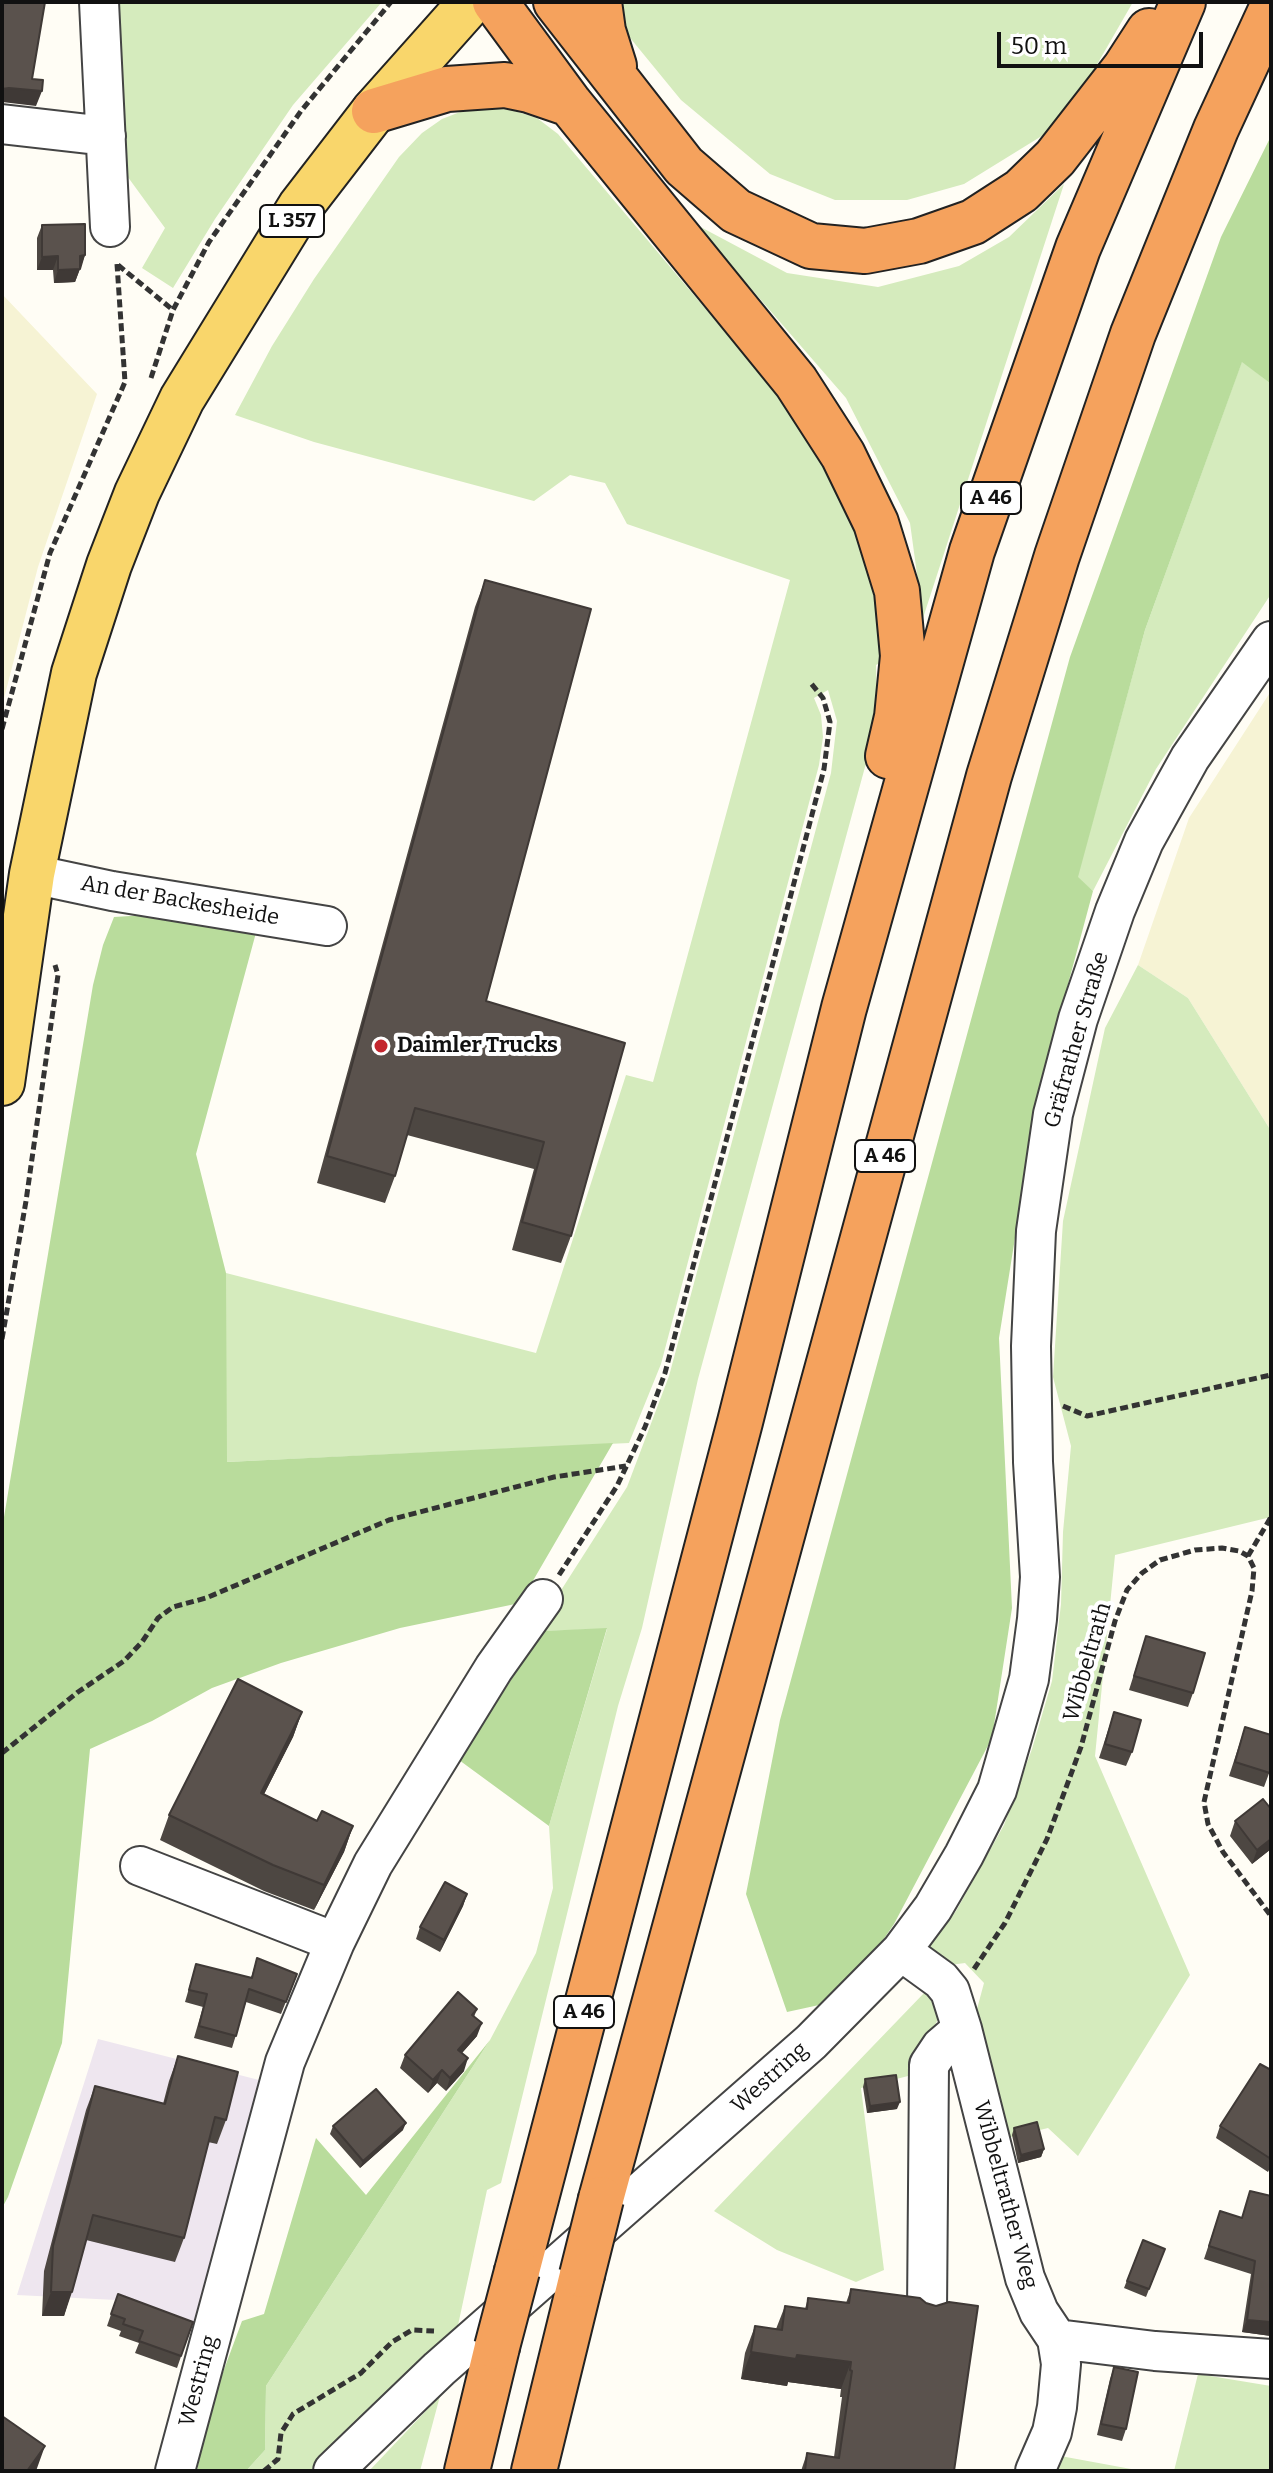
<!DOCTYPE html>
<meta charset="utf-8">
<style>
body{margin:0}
#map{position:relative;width:1273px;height:2473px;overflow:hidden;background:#fffdf5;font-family:Bitter,serif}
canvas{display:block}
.frame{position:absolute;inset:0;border:4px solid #111;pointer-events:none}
.scale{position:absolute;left:997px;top:32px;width:206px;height:36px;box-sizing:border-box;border:4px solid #111;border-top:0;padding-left:10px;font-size:24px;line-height:28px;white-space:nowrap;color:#111;-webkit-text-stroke:6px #fff;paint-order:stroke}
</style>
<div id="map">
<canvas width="1273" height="2473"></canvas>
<div class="frame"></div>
<div class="scale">50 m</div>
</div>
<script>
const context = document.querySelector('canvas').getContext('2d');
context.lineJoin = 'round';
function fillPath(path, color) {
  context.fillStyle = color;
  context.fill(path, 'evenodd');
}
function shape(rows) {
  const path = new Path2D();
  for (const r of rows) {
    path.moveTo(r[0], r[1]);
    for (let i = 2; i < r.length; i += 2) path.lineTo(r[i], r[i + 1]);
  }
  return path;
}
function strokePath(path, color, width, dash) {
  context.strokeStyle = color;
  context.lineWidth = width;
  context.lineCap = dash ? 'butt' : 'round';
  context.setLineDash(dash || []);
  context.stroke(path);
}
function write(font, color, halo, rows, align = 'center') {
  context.font = font + ' Bitter,serif';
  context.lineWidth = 8;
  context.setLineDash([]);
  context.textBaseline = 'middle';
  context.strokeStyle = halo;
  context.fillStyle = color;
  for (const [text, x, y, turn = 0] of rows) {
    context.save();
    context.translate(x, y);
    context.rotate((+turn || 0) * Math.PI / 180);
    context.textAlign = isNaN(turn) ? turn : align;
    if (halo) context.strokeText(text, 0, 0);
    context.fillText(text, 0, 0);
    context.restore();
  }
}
fillPath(shape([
 [98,2039,263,2081,201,2326,116,2300,17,2295]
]), '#eee6ef');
fillPath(shape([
 [2,294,97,394,38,567,2,706],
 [1271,691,1271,1131,1188,998,1138,965,1189,818]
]), '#f6f3d4');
fillPath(shape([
 [113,2,382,2,293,105,215,219,173,288,142,268,165,228,122,169],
 [620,2,1133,2,1080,94,1045,134,964,184,907,200,835,200,770,174,681,100,622,28],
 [486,107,512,110,537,118,558,134,790,409,831,465,881,576,887,659,876,665,877,701,871,745,698,1379,642,1628,618,1706,501,2183,487,2190,457,2330,310,2471,246,2471,265,2450,266,2386,490,2040,536,1953,553,1888,549,1826,607,1629,543,1631,558,1595,627,1487,669,1376,831,773,837,721,828,690,814,698,821,715,823,737,819,765,661,1364,629,1443,226,1462,226,1273,536,1353,626,1075,653,1082,790,580,627,524,605,483,570,475,534,501,314,442,235,415,272,346,314,279,399,157,422,133,442,119,460,112],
 [1064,184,923,618,910,523,846,398,695,224,787,273,878,287,959,266,1009,237],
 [1242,361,1271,384,1271,594,1156,769,1093,891,1077,878,1145,630],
 [1138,965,1188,998,1271,1131,1271,1517,1115,1555,1095,1756,1190,1975,1078,2156,1048,2128,1007,2138,977,2009,984,1983,965,1963,950,1965,939,1961,928,1946,956,1911,1004,1825,1032,1749,1052,1681,1061,1604,1063,1532,1071,1446,1053,1377,1063,1221,1105,1028],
 [925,1992,943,2008,912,2075,861,2088,884,2270,856,2282,777,2250,714,2211],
 [1198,2374,1271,2386,1271,2471,1174,2471],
 [440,2396,420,2471,369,2471],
 [1055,2455,1142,2471,1047,2471]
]), '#d5ebbd');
fillPath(shape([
 [1271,136,1271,384,1242,362,1145,630,1078,877,1093,891,1037,1100,999,1338,1012,1608,992,1738,894,1924,842,2000,787,2012,746,1894,780,1720,1070,657,1221,237],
 [162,914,257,929,196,1154,226,1273,227,1462,613,1443,520,1603,400,1628,281,1663,212,1688,152,1721,90,1749,62,2043,8,2197,2,2208,2,1529,93,985,103,945,114,917],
 [607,1628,549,1826,459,1760,543,1631],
 [490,2040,266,2386,265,2450,246,2471,197,2471,209,2410,242,2321,264,2314,316,2138,366,2195]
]), '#b9dc9c');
const minor = shape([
 [99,2,110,227],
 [2,124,106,136],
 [32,874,112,891,327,926],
 [140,1866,335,1942],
 [901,1951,941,1980,950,1991,962,2029,1025,2278,1039,2312,1057,2339,1155,2351,1271,2359],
 [927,2311,929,2065,941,2047,962,2029],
 [175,2471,285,2062,335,1942,373,1864,494,1668,543,1599],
 [333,2471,439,2369,811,2042,901,1951,933,1908,964,1855,997,1790,1029,1679,1037,1619,1040,1577,1033,1462,1031,1346,1036,1231,1053,1114,1078,1019,1115,911,1144,841,1190,758,1271,641],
 [1035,2471,1052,2432,1057,2407,1061,2364,1057,2339]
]);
const major = shape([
 [2,1083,32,874,74,673,109,565,137,493,182,399,300,207,374,111,471,2]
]);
const highway = shape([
 [495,2,570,104,796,382,843,455,876,523,897,591,903,656,897,717,888,756],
 [556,2,684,166,736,211,811,246,865,251,919,241,973,222,1021,191,1055,158,1125,68,1149,31],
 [599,2,603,31,614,66],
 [374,111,447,89,505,85,529,90,570,104],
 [601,2199,989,776,1057,556,1133,334,1216,129,1271,10],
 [517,2271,740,1422,844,1008,972,551,1078,248,1183,2],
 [467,2471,497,2347],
 [534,2471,582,2275]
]);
strokePath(minor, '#444', 42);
strokePath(major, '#222', 48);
strokePath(highway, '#222', 48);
strokePath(shape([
 [118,265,173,310],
 [151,378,173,310,209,242,301,111,391,2],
 [2,729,50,553,125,382,117,264],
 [2,1339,26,1201,58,975,55,965],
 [1063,1406,1087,1416,1271,1375],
 [1248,1556,1271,1517],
 [559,1575,617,1486,645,1427,665,1373,824,769,830,722,823,698,810,682],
 [2,1753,78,1692,124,1661,142,1642,158,1618,173,1607,206,1598,389,1520,554,1477,626,1466],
 [974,1969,1005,1923,1047,1839,1081,1747,1115,1621,1127,1590,1142,1573,1160,1560,1195,1550,1222,1548,1239,1551,1248,1556,1254,1568,1252,1591,1204,1802,1208,1824,1223,1852,1271,1916],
 [264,2471,278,2459,281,2433,293,2414,361,2373,392,2342,412,2330,434,2331]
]), '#333', 5, [8, 4]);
strokePath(minor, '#fff', 38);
strokePath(major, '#f9d66b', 44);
strokePath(highway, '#f5a25d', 44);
const highwayBridge = shape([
 [582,2275,601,2199],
 [497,2347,517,2271]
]);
strokePath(highwayBridge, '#222', 48, []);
strokePath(highwayBridge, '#f5a25d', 44);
fillPath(shape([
 [42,225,85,255,75,282,54,283,53,270,37,270,37,238],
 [485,580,486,1001,625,1043,571,1236,561,1263,512,1250,534,1169,407,1135,395,1176,385,1203,317,1183,475,607],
 [1146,1636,1193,1693,1188,1707,1129,1690],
 [302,1712,293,1737,264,1794,317,1821,353,1826,344,1852,314,1910,264,1891,160,1840,169,1815],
 [1114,1712,1132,1752,1126,1766,1099,1758],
 [1245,1727,1271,1768,1264,1787,1229,1776],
 [1235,1821,1271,1849,1252,1864,1230,1836],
 [467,1894,463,1906,440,1952,416,1939,420,1927],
 [257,1958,297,1974,281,2014,246,2002,232,2048,194,2038,203,2007,185,2002,196,1964,251,1978],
 [477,2009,474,2017,477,2036,462,2053,464,2071,446,2091,437,2083,428,2093,400,2068,405,2055],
 [178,2056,226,2120,217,2144,208,2142,184,2238,175,2262,86,2240,64,2316,42,2316,44,2271,86,2110,95,2086,163,2104,169,2081],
 [1271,2070,1271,2166,1268,2172,1216,2138,1220,2126],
 [865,2079,897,2109,867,2113,863,2087],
 [333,2126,403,2130,360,2168,330,2134],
 [1014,2128,1044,2149,1041,2157,1018,2163,1012,2135],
 [1250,2191,1271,2336,1242,2332,1251,2274,1204,2259,1220,2211,1242,2218],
 [1143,2240,1165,2249,1146,2297,1124,2288],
 [851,2289,954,2471,801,2471,807,2453,834,2457,842,2397,840,2397,841,2389,788,2382,787,2386,741,2379,745,2353,755,2326,776,2329,785,2306,805,2309,808,2298,846,2303],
 [118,2294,193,2322,177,2368,135,2353,139,2343,119,2336,121,2331,107,2326],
 [1114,2367,1126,2429,1122,2441,1097,2435,1110,2379]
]), '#4d4742');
fillPath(shape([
 [9,88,42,91,36,106,2,102,2,89],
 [85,255,81,269,78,269,80,269,75,282,54,283,58,270,80,256],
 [58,256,53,270,37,270,42,257],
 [302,1712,293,1737,252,1818,261,1793],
 [353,1826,344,1852,314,1910,324,1885],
 [1271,1839,1271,1849,1252,1864,1257,1850],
 [467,1894,463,1906,440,1952,444,1940],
 [482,2023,477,2036,454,2062,458,2050],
 [468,2058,464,2071,446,2091,450,2078],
 [442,2070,437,2083,428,2093,433,2080],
 [900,2102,897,2109,867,2113,870,2106],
 [406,2123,403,2130,360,2168,363,2161],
 [1044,2149,1041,2157,1018,2163,1021,2155],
 [51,2292,72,2292,64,2316,42,2316],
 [1247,2320,1271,2322,1271,2336,1242,2332],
 [751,2352,797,2355,851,2362,841,2389,788,2382,787,2386,741,2379],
 [45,2446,36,2471,27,2471]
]), '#3f3936');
const building = shape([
 [2,2,45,2,32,79,43,80,42,91,9,88,2,89,2,2],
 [85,224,85,255,80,256,80,269,58,270,58,256,42,257,42,225,85,224],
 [485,580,591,609,486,1001,625,1043,571,1236,522,1222,544,1142,415,1108,395,1176,327,1156,485,580],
 [1146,1636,1205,1653,1193,1693,1134,1676,1146,1636],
 [238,1679,302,1712,261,1793,317,1821,322,1811,353,1826,324,1885,273,1865,169,1815,238,1679],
 [1114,1712,1141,1720,1132,1752,1105,1744,1114,1712],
 [1245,1727,1271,1735,1271,1768,1270,1773,1235,1762,1245,1727],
 [1263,1799,1271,1809,1271,1839,1257,1850,1235,1821,1263,1799],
 [445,1882,467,1894,444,1940,420,1927,445,1882],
 [257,1958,297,1974,286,2002,249,1989,236,2036,199,2026,207,1994,189,1990,196,1964,252,1978,257,1958],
 [458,1992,477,2009,472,2015,482,2023,458,2050,468,2058,450,2078,442,2070,433,2080,405,2055,458,1992],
 [178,2056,238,2072,226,2120,215,2117,184,2238,93,2215,72,2292,51,2292,53,2246,95,2086,165,2104,178,2056],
 [1260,2064,1271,2070,1271,2159,1220,2126,1260,2064],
 [896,2075,900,2102,870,2106,865,2079,896,2075],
 [376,2089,406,2123,363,2161,333,2126,376,2089],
 [1037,2122,1044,2149,1021,2155,1014,2128,1037,2122],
 [1250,2191,1271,2196,1271,2322,1247,2320,1255,2261,1209,2246,1220,2211,1242,2218,1250,2191],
 [1143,2240,1165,2249,1149,2289,1127,2281,1143,2240],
 [851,2289,920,2298,926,2303,936,2306,949,2302,978,2306,954,2471,805,2471,807,2453,839,2458,852,2371,850,2370,851,2362,797,2355,796,2359,751,2352,755,2326,782,2330,785,2306,807,2309,808,2298,849,2303,851,2289],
 [118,2294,193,2322,181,2356,139,2341,143,2331,123,2324,125,2319,111,2314,118,2294],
 [1114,2367,1138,2372,1126,2429,1101,2424,1114,2367],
 [2,2416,45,2446,27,2471,2,2471,2,2416]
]);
fillPath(building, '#5a524d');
strokePath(building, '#3f3936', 2);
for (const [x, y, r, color] of [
 [381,1046,8,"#c4262e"]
]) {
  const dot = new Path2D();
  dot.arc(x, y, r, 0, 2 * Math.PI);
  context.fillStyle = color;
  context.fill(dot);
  strokePath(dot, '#fff', 3);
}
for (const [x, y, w] of [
 [292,221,64],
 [991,498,60],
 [885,1156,60],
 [584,2012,60]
]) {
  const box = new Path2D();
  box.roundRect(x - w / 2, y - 16, w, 32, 6);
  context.fillStyle = '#fff';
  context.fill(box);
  strokePath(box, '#111', 2);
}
write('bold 20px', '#111', null, [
 ["L 357",292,221],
 ["A 46",991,498],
 ["A 46",885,1156],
 ["A 46",584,2012]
]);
write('22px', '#111', '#fff', [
 ["An der Backesheide",180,901,10],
 ["Gräfrather Straße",1077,1040,-74],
 ["Wibbeltrath",1088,1662,-74],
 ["Westring",770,2078,-42],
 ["Wibbeltrather Weg",1005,2195,75],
 ["Westring",199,2381,-75]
]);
write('bold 22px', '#111', '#fff', [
 ["Daimler Trucks",397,1046]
], 'left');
</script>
